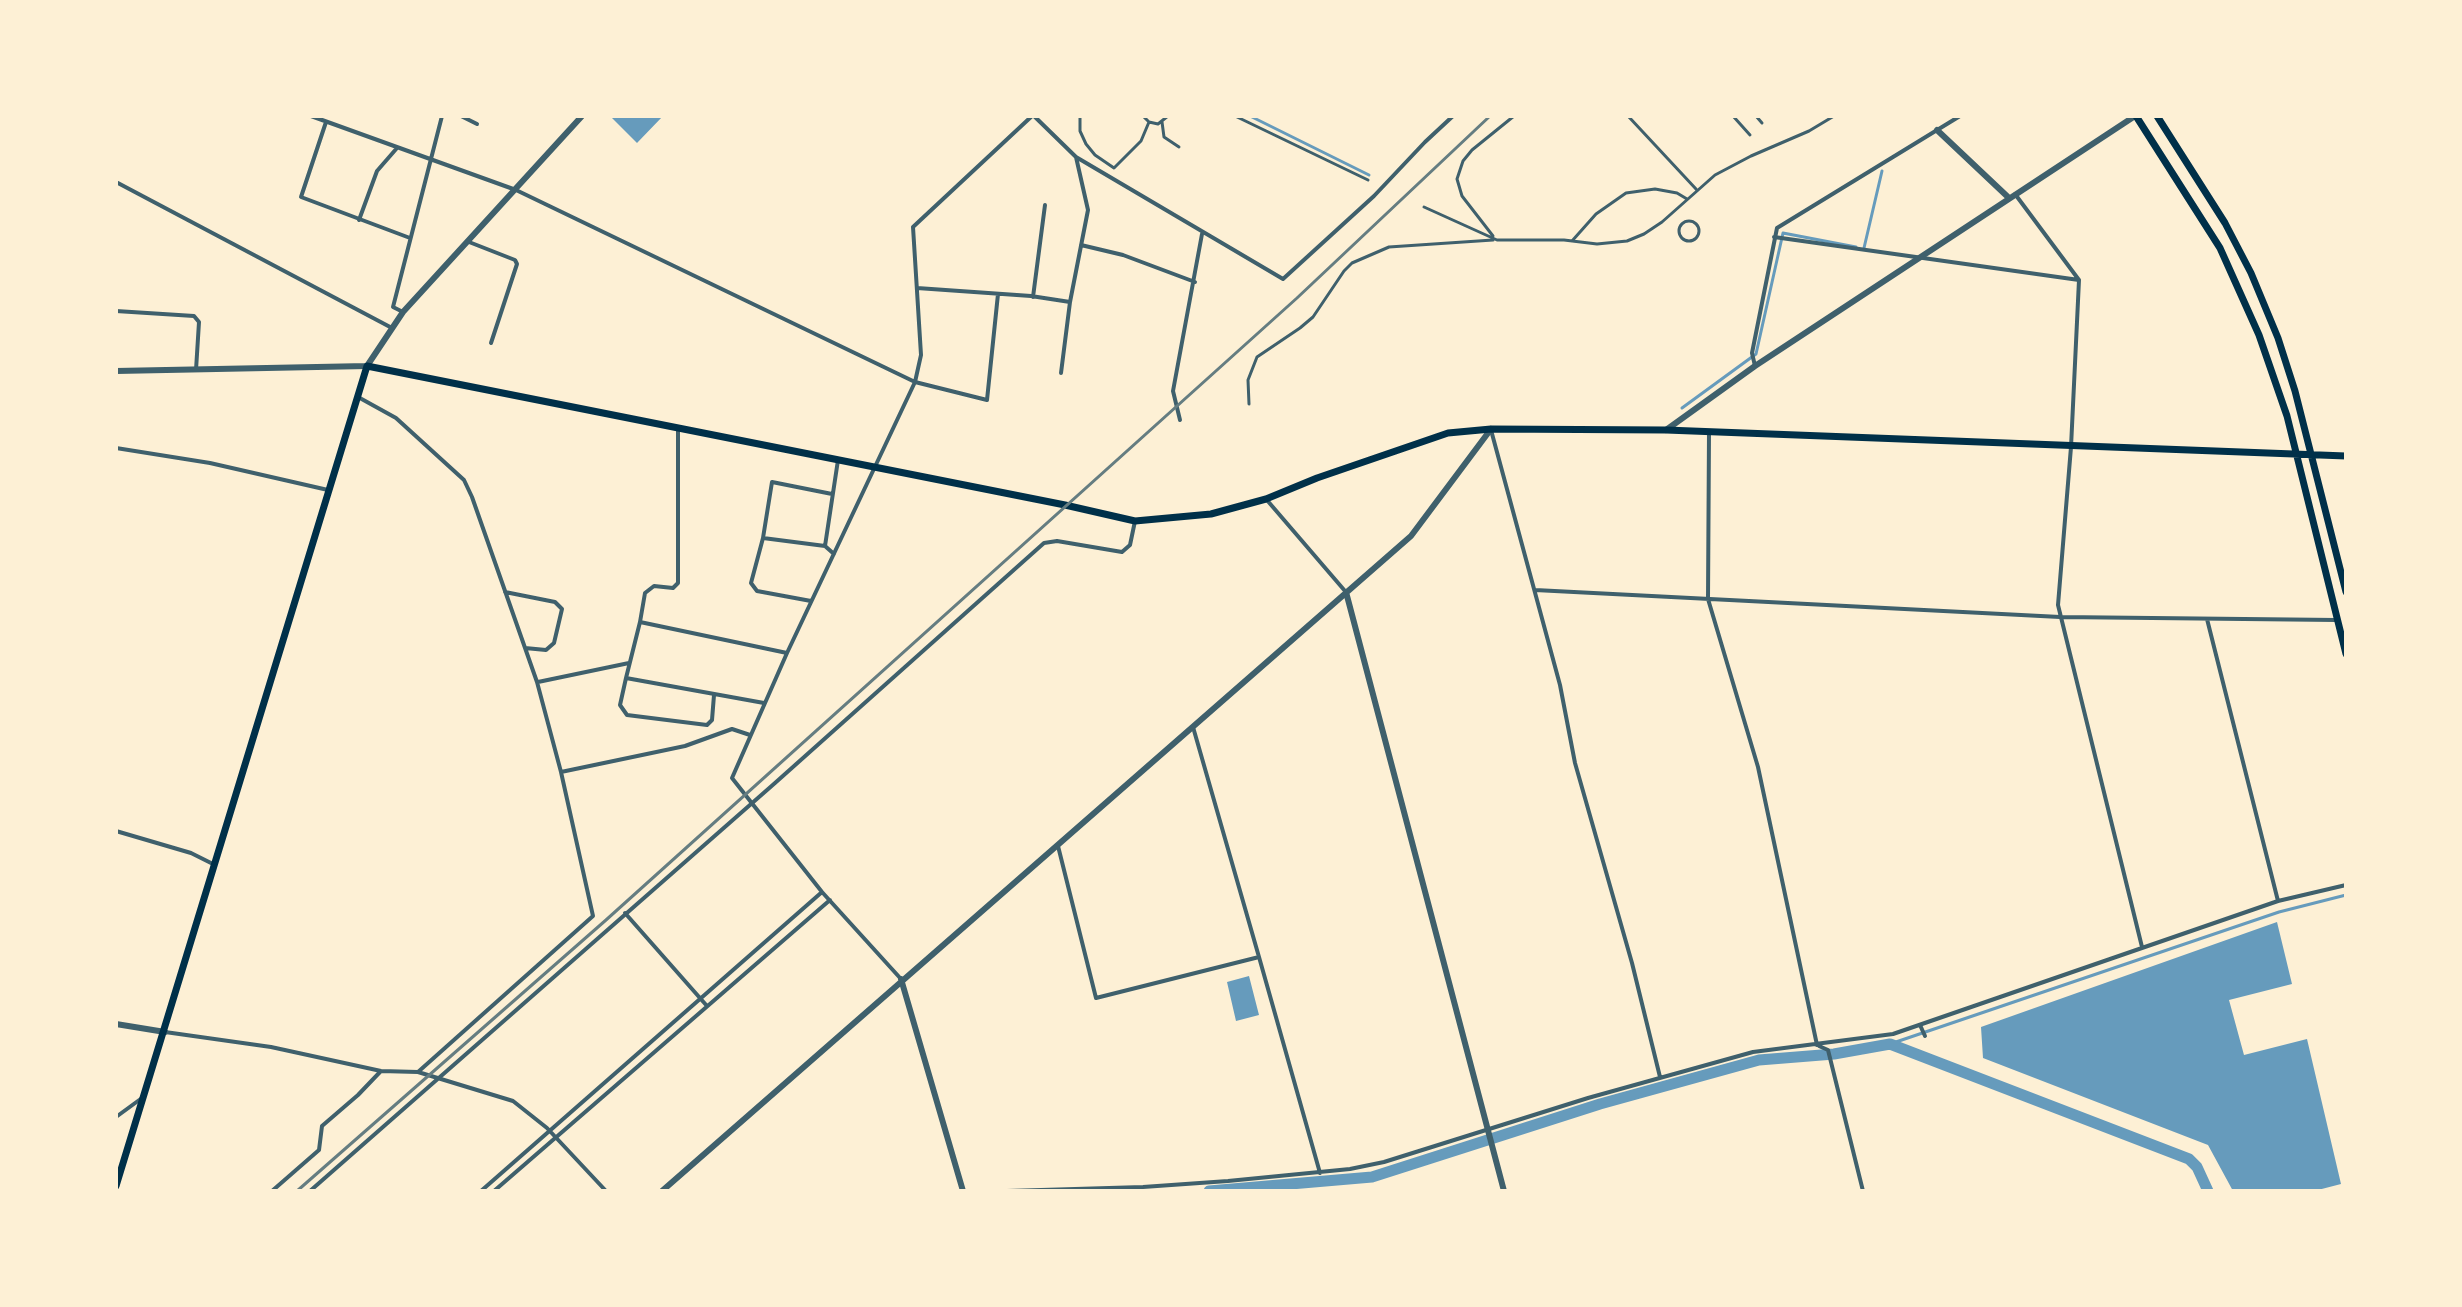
<!DOCTYPE html>
<style>
body{margin:0}
#map{position:relative;width:2462px;height:1307px;overflow:hidden;background:#fdf0d5;font-family:Arial,sans-serif}
canvas{display:block}
.frame{position:absolute;inset:0;border:118px solid #fdf0d5;pointer-events:none}
</style>
<div id="map">
<canvas width="2462" height="1307"></canvas>
<div class="frame"></div>
</div>
<script>
const context = document.querySelector('canvas').getContext('2d');
context.lineJoin = 'round';
function fillPath(path, color) {
  context.fillStyle = color;
  context.fill(path, 'evenodd');
}
function shape(rows) {
  const path = new Path2D();
  for (const r of rows) {
    if (r.length === 3) {
      path.moveTo(r[0] + r[2], r[1]);
      path.arc(r[0], r[1], r[2], 0, 2 * Math.PI);
      continue;
    }
    path.moveTo(r[0], r[1]);
    for (let i = 2; i < r.length; i += 2) path.lineTo(r[i], r[i + 1]);
  }
  return path;
}
function strokePath(path, color, width, dash) {
  context.strokeStyle = color;
  context.lineWidth = width;
  context.lineCap = dash ? 'butt' : 'round';
  context.setLineDash(dash || []);
  context.stroke(path);
}
fillPath(shape([
 [610,116,663,116,637,143],
 [2277,922,2292,984,2229,1000,2244,1055,2307,1039,2341,1184,2314,1191,2233,1191,2208,1145,1983,1058,1981,1027],
 [1249,976,1259,1015,1236,1021,1227,982]
]), '#669bbc');
strokePath(shape([
 [1250,116,1369,175],
 [1864,248,1882,171],
 [1682,408,1756,354,1783,233,1856,247],
 [1890,1044,2279,912,2346,895]
]), '#669bbc', 3);
strokePath(shape([
 [1209,1191,1372,1177,1600,1104,1759,1060,1834,1054,1890,1044,2189,1159,2197,1167,2208,1191]
]), '#669bbc', 11);
strokePath(shape([
 [1080,116,1080,131,1086,144,1095,155,1114,168,1141,141,1149,122],
 [1143,116,1149,122,1158,124,1168,116],
 [1235,116,1368,180],
 [1628,116,1696,189],
 [1733,116,1750,135],
 [1756,116,1762,123],
 [1162,122,1164,137,1179,147],
 [1424,207,1497,240,1564,240,1597,244,1627,241,1644,234,1662,222,1715,175,1751,156,1809,131,1834,116],
 [1689,231,10],
 [1493,236,1462,196,1457,179,1463,161,1472,150,1514,116],
 [1572,241,1596,214,1626,193,1655,189,1677,193,1687,199],
 [1249,404,1248,380,1257,357,1300,328,1313,317,1344,271,1352,263,1389,247,1493,240]
]), '#3f606c', 3);
strokePath(shape([
 [311,116,516,190,915,382,987,400,998,294],
 [461,116,477,124],
 [1034,116,1076,157,1283,279,1374,196,1425,142,1453,116],
 [326,122,301,197,410,238],
 [116,182,392,328],
 [2015,194,2079,280,2071,447,2058,605,2142,947],
 [359,220,377,171,397,148],
 [1774,237,2079,280],
 [469,242,515,260,517,264,491,343],
 [1081,245,1123,255,1195,282],
 [917,288,1031,296,1070,302,1088,210,1076,157],
 [1033,297,1045,205],
 [116,311,194,316,199,322,196,370],
 [403,312,393,307,442,116],
 [1755,366,1752,353,1777,228,1960,116],
 [1061,373,1070,302],
 [358,397,396,418,464,480,472,497,537,682,561,772,593,916,418,1072],
 [1180,420,1173,391,1202,234],
 [1491,430,1560,685,1575,763,1632,963,1660,1077],
 [1709,433,1708,599,1758,767,1817,1045],
 [116,448,210,463,328,490],
 [1266,499,1345,591],
 [763,538,751,583,757,591,811,601],
 [825,546,763,538,772,482,832,494],
 [834,554,825,546,838,460],
 [1535,590,2060,617,2336,620],
 [505,592,555,602,562,609,554,643,546,650,525,648],
 [640,622,645,593,654,586,673,588,678,583,678,429],
 [626,678,620,705,627,715,707,725,712,720,714,695],
 [538,682,629,663],
 [764,703,626,678,640,622,787,653],
 [1193,727,1259,957],
 [561,772,685,746,732,729,750,735],
 [116,831,191,853,213,864],
 [1058,846,1096,998,1259,957,1320,1173],
 [2278,901,2346,885],
 [625,913,707,1006],
 [901,979,822,892,732,778,787,653,915,382,921,355,913,227,1032,116],
 [1920,1025,1925,1036],
 [165,1032,271,1047,381,1071,418,1072,513,1101,547,1128,606,1191],
 [1819,1046,1828,1050,1863,1191],
 [116,1117,142,1098],
 [272,1191,319,1150,322,1126,358,1095,380,1072],
 [310,1191,775,783,1044,543,1057,541,1122,552,1130,545,1135,521],
 [481,1191,822,892],
 [494,1191,830,900],
 [1007,1191,1143,1187,1228,1181,1350,1169,1384,1162,1588,1098,1753,1052,1893,1034,2278,901,2207,619]
]), '#3f606c', 4);
strokePath(shape([
 [1937,130,2009,198],
 [116,371,367,366,403,312,582,116],
 [1666,430,1755,366,2135,116],
 [1346,592,1504,1191],
 [901,979,963,1191],
 [116,1024,165,1032],
 [662,1191,1411,536,1491,429]
]), '#3f606c', 6);
strokePath(shape([
 [2136,116,2220,248,2259,335,2287,416,2346,654],
 [2157,116,2225,223,2251,273,2278,338,2295,391,2346,592],
 [116,1186,367,366,1065,505,1135,521,1211,514,1266,499,1317,478,1448,433,1491,429,1666,430,2346,456]
]), '#003049', 7);
strokePath(shape([
 [297,1191,606,920,1297,298,1490,116]
]), '#657d81', 3);
</script>
